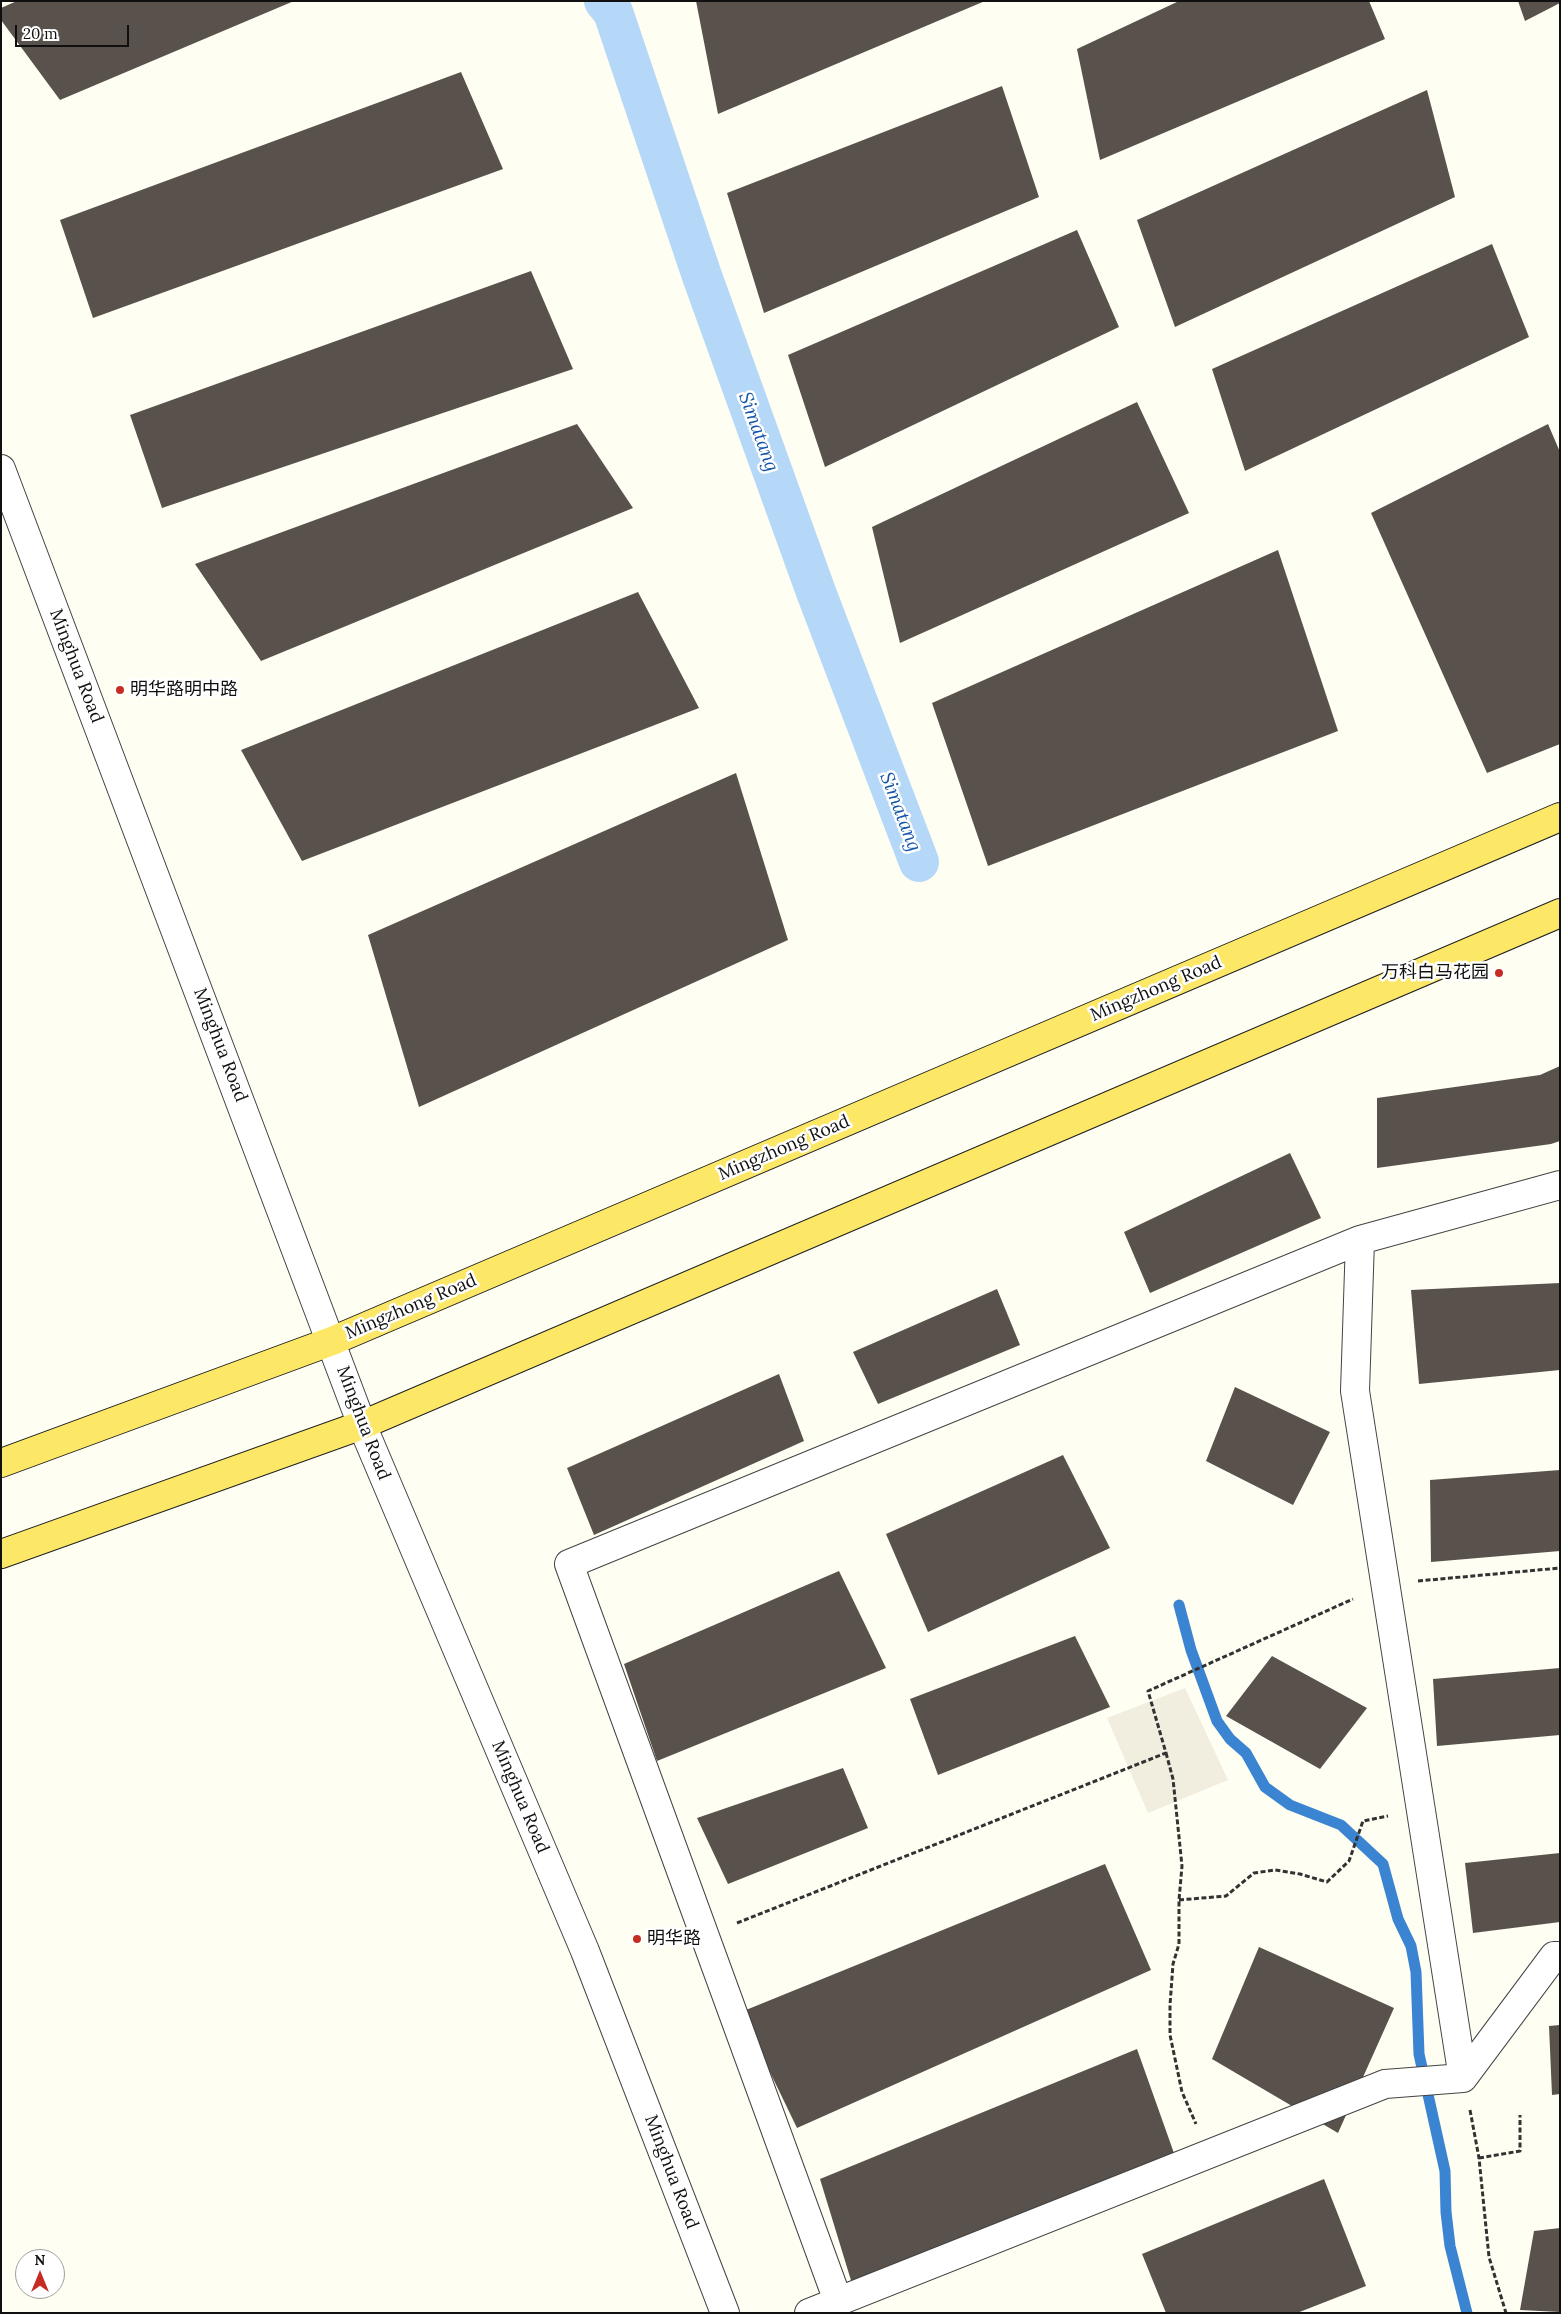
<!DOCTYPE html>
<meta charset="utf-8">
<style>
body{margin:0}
#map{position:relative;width:1561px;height:2314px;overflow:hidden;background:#fffef3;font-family:Lora,serif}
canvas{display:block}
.frame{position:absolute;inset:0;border:2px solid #101010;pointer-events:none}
.north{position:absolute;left:15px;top:2249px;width:50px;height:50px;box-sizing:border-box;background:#fff;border:1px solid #9f9f9f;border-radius:50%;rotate:0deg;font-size:14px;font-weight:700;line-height:20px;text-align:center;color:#101010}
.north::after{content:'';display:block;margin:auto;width:18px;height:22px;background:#c62c22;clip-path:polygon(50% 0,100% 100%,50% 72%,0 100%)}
.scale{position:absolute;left:15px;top:25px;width:114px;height:22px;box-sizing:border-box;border:2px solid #101010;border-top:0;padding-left:6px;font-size:15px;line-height:18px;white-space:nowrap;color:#101010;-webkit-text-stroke:4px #fff;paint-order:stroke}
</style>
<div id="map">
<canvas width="1561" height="2314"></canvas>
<div class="frame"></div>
<div class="north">N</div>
<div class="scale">20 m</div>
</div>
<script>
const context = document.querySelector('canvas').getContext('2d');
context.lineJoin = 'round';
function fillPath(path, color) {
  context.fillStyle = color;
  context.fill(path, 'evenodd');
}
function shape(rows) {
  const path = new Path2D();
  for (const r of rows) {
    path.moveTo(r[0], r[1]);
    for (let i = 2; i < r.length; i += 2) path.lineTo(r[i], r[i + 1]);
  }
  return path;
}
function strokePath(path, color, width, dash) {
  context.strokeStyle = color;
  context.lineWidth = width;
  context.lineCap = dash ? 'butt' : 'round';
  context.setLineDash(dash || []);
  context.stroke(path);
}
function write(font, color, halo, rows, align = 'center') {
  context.font = font + ' Lora,"Noto Sans SC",serif';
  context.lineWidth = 5;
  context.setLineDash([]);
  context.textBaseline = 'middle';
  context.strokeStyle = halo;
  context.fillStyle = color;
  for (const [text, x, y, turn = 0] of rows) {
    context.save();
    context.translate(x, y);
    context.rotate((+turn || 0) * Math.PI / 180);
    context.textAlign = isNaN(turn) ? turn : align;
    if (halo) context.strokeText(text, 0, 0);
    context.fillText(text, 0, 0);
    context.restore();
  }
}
fillPath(shape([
 [1185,1688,1228,1780,1148,1813,1107,1718]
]), '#f1eee0');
strokePath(shape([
 [1179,1605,1191,1650,1217,1721,1230,1739,1246,1753,1265,1787,1290,1805,1341,1825,1383,1864,1398,1919,1411,1946,1416,1972,1419,2054,1445,2171,1446,2212,1450,2246,1467,2313]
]), '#3a84d2', 11);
strokePath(shape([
 [604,1,613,12,702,276,816,592,919,862]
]), '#b6d8f8', 40);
fillPath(shape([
 [17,1,294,1,60,100,1,20,1,8],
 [696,1,985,1,718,114],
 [1179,1,1369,1,1385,39,1100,160,1077,49],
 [1518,1,1560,1,1560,3,1525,21],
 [461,72,503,169,93,318,60,220],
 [1002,86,1039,197,764,313,727,193],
 [1427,90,1455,197,1175,327,1137,220],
 [1077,230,1119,327,825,467,788,355],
 [1492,244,1529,337,1245,471,1212,369],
 [531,271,573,369,162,508,130,415],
 [1137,402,1189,513,900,643,872,527],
 [577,424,633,508,261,661,195,564],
 [1548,424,1560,452,1560,744,1487,773,1371,513],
 [1278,550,1338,731,988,866,932,703],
 [638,592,699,708,302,861,241,750],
 [736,773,788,940,419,1107,368,935],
 [1560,1066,1560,1141,1551,1144,1377,1168,1377,1098,1540,1075],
 [1290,1153,1321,1218,1150,1293,1124,1232],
 [1560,1283,1560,1370,1419,1384,1411,1290],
 [997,1289,1020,1345,878,1404,853,1352],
 [779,1374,804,1441,594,1535,567,1468],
 [1235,1387,1330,1432,1293,1505,1206,1461],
 [1063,1455,1110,1548,928,1632,886,1534],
 [1560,1470,1560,1551,1431,1562,1430,1480],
 [839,1571,886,1668,657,1761,624,1664],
 [1075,1636,1110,1707,938,1775,910,1699],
 [1272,1656,1367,1708,1320,1769,1226,1716],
 [1560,1668,1560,1735,1437,1746,1433,1679],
 [843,1768,868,1828,728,1884,697,1818],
 [1560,1853,1560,1922,1473,1933,1465,1863],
 [1105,1864,1151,1970,797,2128,741,2012],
 [1259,1947,1394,2008,1338,2133,1212,2059],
 [1560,2025,1560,2094,1552,2095,1549,2026],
 [1137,2049,1175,2156,857,2300,820,2179],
 [1324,2179,1366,2286,1297,2313,1166,2313,1142,2254],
 [1560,2228,1560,2312,1520,2310,1534,2231]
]), '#59524c');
const minor = shape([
 [1,469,362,1425,585,1951,725,2313],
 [1463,2078,1554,1956,1560,1956],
 [838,2301,569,1564,1360,1240],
 [809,2313,1385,2084,1463,2078,1355,1391,1360,1240,1560,1185]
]);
const major = shape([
 [1,1463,332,1341,1560,817],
 [1,1554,362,1425,1560,913]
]);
strokePath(minor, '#434343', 30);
strokePath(major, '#212121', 30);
strokePath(shape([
 [1418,1581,1560,1568],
 [1166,1753,1173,1779,1182,1866,1179,1900,1179,1944,1173,1964,1170,2005,1170,2035,1182,2092,1196,2124],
 [1179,1900,1226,1896,1254,1873,1275,1870,1300,1874,1327,1882,1349,1861,1363,1821,1388,1816],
 [737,1923,1166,1753,1148,1691,1353,1599],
 [1470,2110,1479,2158,1489,2257,1506,2313],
 [1479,2158,1520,2151,1520,2115]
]), '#323232', 3, [5, 2.5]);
strokePath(minor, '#fff', 28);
strokePath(major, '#fce866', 28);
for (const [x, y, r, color] of [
 [120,690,5,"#c62c22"],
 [1499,973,5,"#c62c22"],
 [637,1939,5,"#c62c22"]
]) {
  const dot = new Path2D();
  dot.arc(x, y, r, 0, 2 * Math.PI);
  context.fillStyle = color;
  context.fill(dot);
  strokePath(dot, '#fff', 2);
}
write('18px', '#101010', '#fff', [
 ["Minghua Road",76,666,69],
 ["Mingzhong Road",1156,989,-23],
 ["Minghua Road",220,1045,69],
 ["Mingzhong Road",784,1148,-23],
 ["Mingzhong Road",411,1307,-23],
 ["Minghua Road",363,1423,69],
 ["Minghua Road",520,1797,67],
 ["Minghua Road",671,2172,69]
]);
write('18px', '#101010', '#fff', [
 ["明华路明中路",130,690],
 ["万科白马花园",1489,973,"right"],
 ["明华路",647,1939]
], 'left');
write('italic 19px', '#1356a7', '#fff', [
 ["Simatang",758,432,70],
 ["Simatang",900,812,69]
]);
</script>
